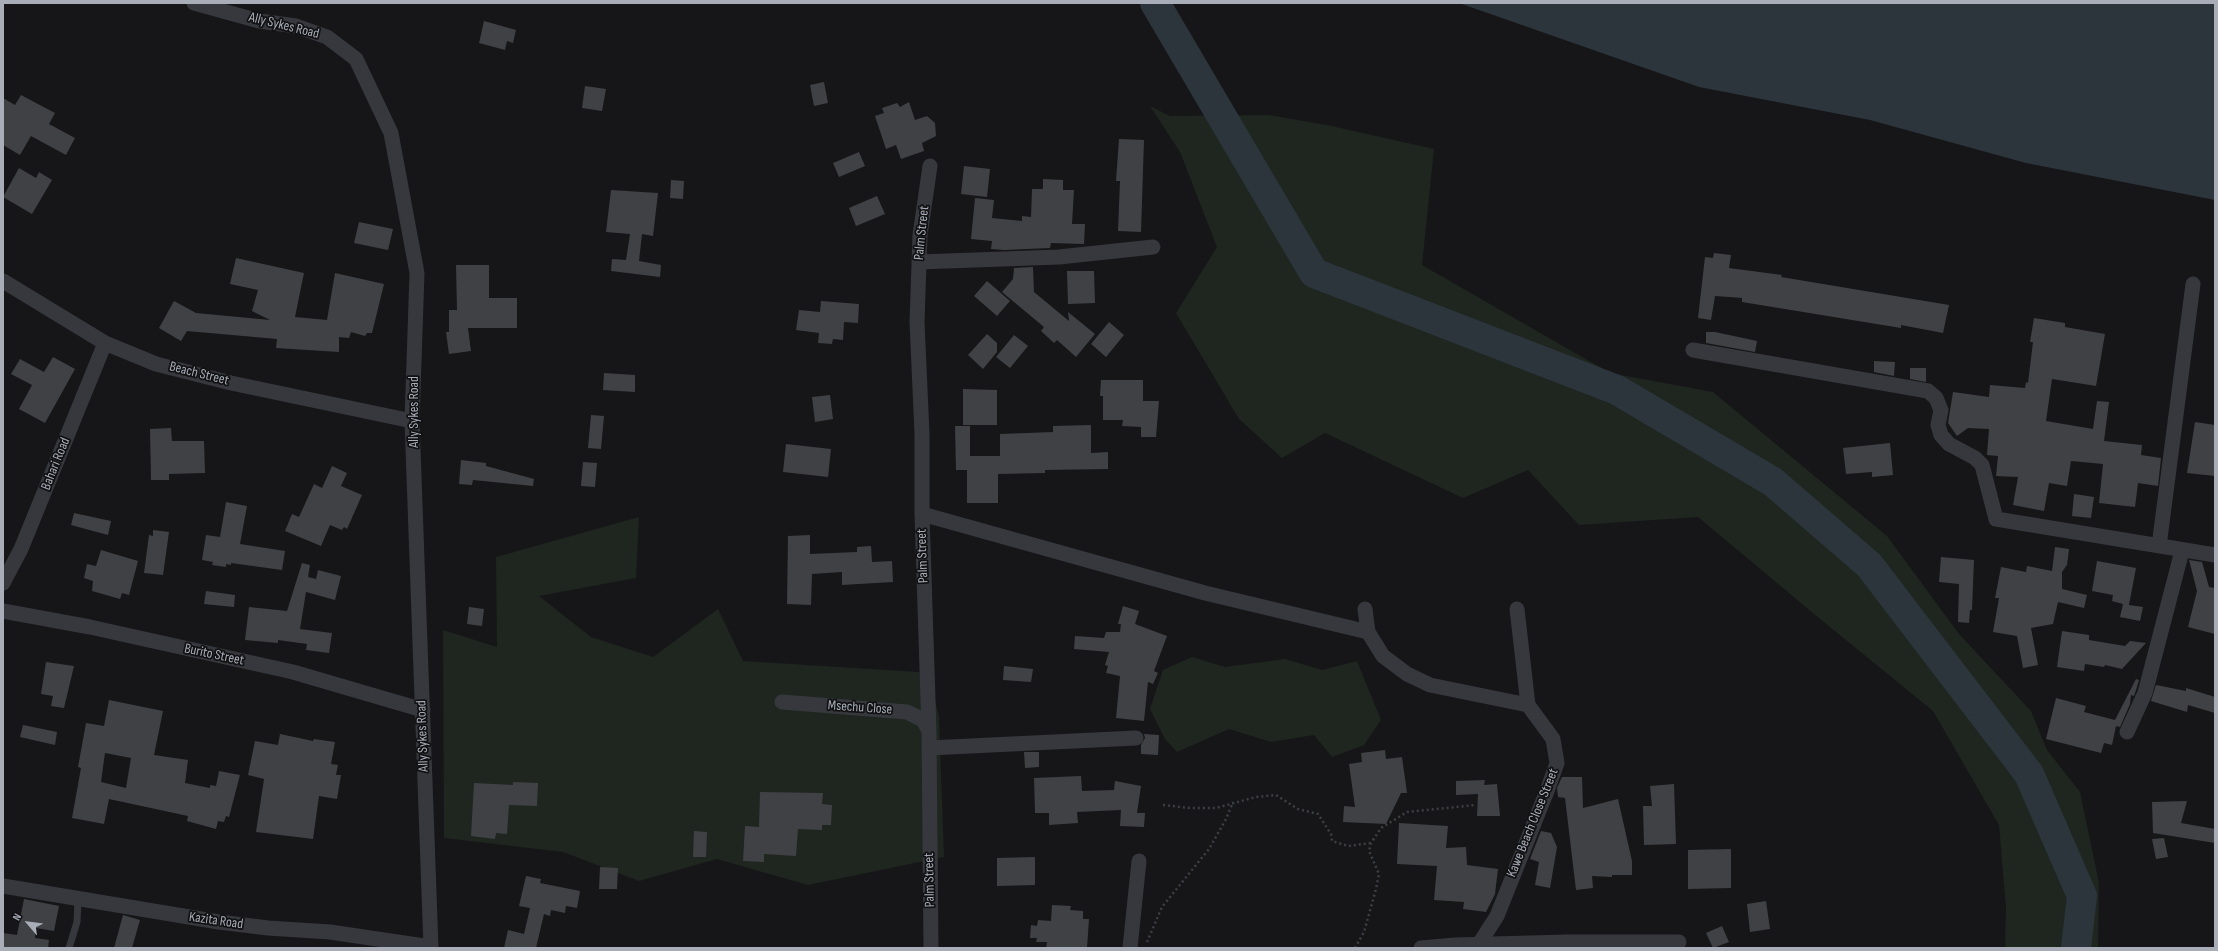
<!DOCTYPE html>
<style>
body{margin:0}
#map{position:relative;width:2218px;height:951px;overflow:hidden;background:#161618;font-family:"Sofia Sans Condensed",sans-serif}
canvas{display:block}
.frame{position:absolute;inset:0;border:4px solid #a8adb8;pointer-events:none}
.north{position:absolute;left:8px;top:903px;width:40px;height:40px;-webkit-text-stroke:3px #111113;paint-order:stroke;rotate:298deg;font-size:11px;font-weight:700;line-height:16px;text-align:center;color:#a8adb8}
.north::after{content:'';display:block;margin:auto;width:14px;height:18px;background:#a8adb8;clip-path:polygon(50% 0,100% 100%,50% 72%,0 100%)}
</style>
<div id="map">
<canvas width="2218" height="951"></canvas>
<div class="frame"></div>
<div class="north">N</div>
</div>
<script>
const context = document.querySelector('canvas').getContext('2d');
context.lineJoin = 'round';
function fillPath(path, color) {
  context.fillStyle = color;
  context.fill(path, 'evenodd');
}
function shape(rows) {
  const path = new Path2D();
  for (const r of rows) {
    path.moveTo(r[0], r[1]);
    for (let i = 2; i < r.length; i += 2) path.lineTo(r[i], r[i + 1]);
  }
  return path;
}
function strokePath(path, color, width, dash) {
  context.strokeStyle = color;
  context.lineWidth = width;
  context.lineCap = dash ? 'butt' : 'round';
  context.setLineDash(dash || []);
  context.stroke(path);
}
function write(font, color, halo, rows, align = 'center') {
  context.font = font + ' "Sofia Sans Condensed",sans-serif';
  context.lineWidth = 3.5;
  context.setLineDash([]);
  context.textBaseline = 'middle';
  context.strokeStyle = halo;
  context.fillStyle = color;
  for (const [text, x, y, turn = 0] of rows) {
    context.save();
    context.translate(x, y);
    context.rotate((+turn || 0) * Math.PI / 180);
    context.textAlign = isNaN(turn) ? turn : align;
    if (halo) context.strokeText(text, 0, 0);
    context.fillText(text, 0, 0);
    context.restore();
  }
}
fillPath(shape([
 [1150,106,1170,116,1269,115,1327,125,1434,149,1422,265,1610,373,1713,392,1887,536,1959,634,2031,711,2047,750,2080,792,2099,883,2098,948,2005,948,2006,907,1999,825,1933,711,1814,614,1698,517,1579,525,1528,470,1463,498,1325,433,1282,458,1239,419,1176,313,1217,247,1180,152],
 [639,517,636,578,539,596,591,637,653,657,718,609,743,661,919,672,935,701,939,716,944,857,808,885,717,859,639,881,563,852,444,838,443,630,497,647,496,557],
 [1192,657,1225,667,1285,659,1322,670,1357,661,1381,720,1364,745,1332,757,1314,735,1271,742,1229,729,1177,752,1165,739,1150,709,1163,670]
]), '#1e261f');
fillPath(shape([
 [1459,3,2215,3,2215,200,2026,163,1870,120,1699,87]
]), '#2c353c');
strokePath(shape([
 [1155,3,1314,273,1617,390,1773,482,1869,565,2029,774,2082,896,2076,948]
]), '#2c353c', 30);
fillPath(shape([
 [484,21,516,30,513,43,507,41,505,50,479,43],
 [824,82,828,103,814,106,810,85],
 [585,86,606,89,602,111,582,108],
 [21,95,55,113,49,124,75,138,66,155,31,136,20,155,3,145,3,98,15,105],
 [909,102,915,120,927,116,935,123,936,136,922,143,924,151,901,159,896,145,886,149,875,116,884,113,882,108,897,103,900,107],
 [1119,139,1144,140,1141,232,1118,231,1120,181,1116,181],
 [859,152,865,166,839,177,833,163],
 [964,166,990,169,987,197,961,194],
 [19,168,36,178,39,172,52,180,32,214,3,197],
 [1043,179,1063,180,1063,190,1074,190,1072,224,1085,224,1084,244,1051,243,1050,248,1004,250,991,249,992,241,971,239,975,198,994,200,992,218,1022,221,1022,216,1031,217,1032,189,1043,189],
 [671,180,684,181,683,199,670,198],
 [611,190,658,193,653,236,642,234,639,261,661,265,660,277,611,271,612,259,626,260,630,234,606,232],
 [877,196,885,214,856,226,849,208],
 [359,222,393,229,388,250,354,243],
 [1714,253,1731,255,1729,268,1782,275,1781,277,1949,305,1943,333,1901,325,1901,328,1742,302,1742,298,1715,296,1711,320,1698,318,1705,257,1713,258],
 [236,258,304,273,295,317,327,320,335,273,384,284,372,333,367,333,365,336,351,332,349,338,339,337,339,352,276,348,277,339,187,331,181,341,159,328,174,301,196,313,270,320,252,311,258,290,230,284],
 [456,265,489,265,489,298,517,298,517,328,468,328,471,351,449,354,446,332,449,332,449,310,457,310],
 [1033,267,1034,292,1069,321,1068,312,1095,334,1076,357,1057,340,1054,343,1041,331,1044,327,1002,292,1013,279,1014,268],
 [1067,271,1094,271,1095,303,1068,304],
 [987,281,1010,301,997,316,974,296],
 [821,301,859,304,858,323,844,322,843,340,833,339,832,344,818,343,819,333,796,330,799,310,820,312],
 [2034,318,2065,323,2065,327,2105,334,2096,386,2052,379,2046,421,2093,429,2097,401,2109,402,2104,441,2142,445,2141,455,2161,458,2158,486,2138,483,2135,507,2099,503,2103,464,2071,461,2067,486,2049,483,2044,511,2013,505,2018,477,1996,476,1998,456,1987,455,1989,429,1968,428,1957,436,1948,423,1953,392,1989,397,1990,385,2025,388,2026,382,2028,383,2033,342,2030,342],
 [1109,322,1124,335,1106,357,1091,344],
 [1706,332,1715,332,1757,341,1755,352,1706,343],
 [987,334,997,343,997,352,983,369,968,355],
 [1014,335,1028,346,1010,368,996,357],
 [53,357,75,369,45,423,19,409,32,385,11,374,20,359,44,372],
 [1874,361,1895,362,1894,376,1874,372],
 [1910,368,1926,368,1926,382,1910,379],
 [604,373,635,375,635,392,603,390],
 [1101,380,1143,380,1143,401,1159,401,1156,437,1141,437,1141,427,1122,426,1123,420,1103,420,1103,396,1100,396],
 [963,389,997,390,997,425,963,425],
 [830,395,833,419,815,422,812,397],
 [591,415,604,416,601,449,588,448],
 [2195,422,2215,425,2215,476,2187,473],
 [1091,425,1091,453,1108,452,1108,469,1045,470,1045,473,998,474,998,503,967,503,967,470,956,470,955,426,970,426,970,456,1000,456,1000,434,1053,432,1053,426],
 [171,428,172,441,204,441,205,473,169,474,169,480,151,480,150,429],
 [1890,443,1893,475,1872,477,1872,472,1846,474,1843,448],
 [786,444,831,449,828,477,783,472],
 [461,460,486,463,486,466,534,479,533,486,473,480,472,485,459,484],
 [583,462,597,463,595,487,581,486],
 [332,466,347,473,341,486,362,495,347,529,344,527,342,530,330,525,321,546,285,531,292,514,299,517,314,484,322,488],
 [2074,494,2094,497,2091,518,2072,516],
 [226,502,247,506,240,544,285,551,282,570,231,563,231,565,226,564,226,567,212,565,213,562,202,560,206,535,220,537],
 [74,513,111,521,108,535,71,525],
 [153,530,169,532,163,575,144,573,149,535,153,536],
 [810,535,810,554,857,552,857,547,871,546,872,562,892,561,893,582,842,585,842,572,812,574,811,605,787,604,788,536],
 [2055,547,2069,549,2067,565,2062,572,2062,589,2087,595,2084,608,2058,602,2053,624,2031,628,2038,665,2023,668,2017,636,1993,632,1999,598,1995,598,2001,567,2026,572,2027,566,2052,571],
 [101,550,138,561,129,595,122,593,120,599,92,591,93,581,84,578,87,564,96,566],
 [1941,557,1974,560,1972,610,1970,610,1969,623,1958,622,1959,584,1939,582],
 [2189,560,2202,562,2209,587,2215,588,2215,634,2188,627,2197,591],
 [2097,561,2136,568,2129,605,2143,607,2140,621,2120,617,2123,604,2112,601,2113,595,2092,591],
 [302,563,310,565,308,577,316,579,318,570,341,576,335,600,306,592,300,629,332,633,329,653,306,650,307,644,278,640,278,643,245,640,249,607,287,611],
 [206,591,235,595,234,607,204,604],
 [1123,606,1139,611,1135,624,1167,636,1154,671,1158,673,1153,684,1148,682,1144,721,1116,718,1120,676,1106,673,1108,666,1105,665,1109,652,1074,649,1075,636,1104,638,1106,632,1120,632,1121,624,1118,624],
 [469,607,484,609,482,626,467,624],
 [2062,631,2089,635,2089,640,2125,646,2130,641,2146,643,2122,669,2105,665,2104,667,2085,664,2084,671,2057,667],
 [46,662,74,666,64,708,51,706,53,696,41,694],
 [1004,666,1033,669,1031,682,1003,680],
 [2136,679,2139,680,2136,690,2134,696,2131,695,2130,704,2120,727,2116,726,2112,745,2104,743,2101,753,2046,739,2056,698,2086,706,2084,712,2115,720],
 [2156,685,2186,691,2186,688,2215,697,2215,713,2188,705,2187,712,2151,701],
 [109,700,163,711,154,755,188,760,185,783,210,788,210,785,216,786,219,771,240,775,229,817,226,816,224,822,218,821,216,829,187,821,188,816,109,799,104,824,72,818,81,768,78,767,86,723,104,726],
 [105,753,131,758,126,788,101,782],
 [23,725,57,732,55,745,20,737],
 [280,734,313,741,314,739,335,742,331,764,338,765,336,775,341,775,337,799,319,796,313,839,256,832,264,779,248,775,255,741,278,745],
 [1144,734,1159,735,1158,755,1141,754,1141,745,1145,738],
 [1385,750,1386,759,1402,757,1407,793,1401,793,1386,824,1343,822,1344,806,1355,807,1349,764,1362,762,1361,753],
 [1024,752,1039,752,1039,767,1025,768],
 [1081,776,1082,791,1114,790,1115,781,1141,786,1137,813,1145,813,1144,827,1120,826,1121,810,1077,812,1078,823,1049,825,1049,813,1035,813,1034,778],
 [1562,777,1582,777,1583,808,1618,799,1632,861,1632,875,1612,875,1612,877,1592,876,1593,888,1576,890,1565,798,1558,797,1557,788],
 [1485,780,1484,785,1497,784,1500,816,1477,816,1478,794,1456,795,1456,781],
 [513,782,538,783,537,806,509,805,507,834,496,833,495,839,471,836,474,783,513,785],
 [1674,784,1676,844,1644,845,1643,806,1652,806,1650,786],
 [760,792,823,793,822,804,832,805,831,825,822,825,822,830,798,829,796,856,764,854,764,862,743,861,745,826,759,827],
 [2187,801,2181,823,2215,829,2215,843,2153,833,2152,802],
 [1399,823,1448,826,1446,848,1466,847,1467,865,1498,869,1495,894,1486,912,1463,909,1464,902,1434,900,1437,866,1397,864],
 [694,831,707,832,706,857,693,857],
 [1541,831,1551,833,1557,847,1550,888,1535,885,1539,862,1530,859],
 [2164,838,2168,857,2156,859,2152,839],
 [1731,849,1731,888,1688,889,1688,850],
 [1035,857,1035,885,997,886,997,858],
 [600,867,618,868,617,889,599,889],
 [526,876,541,879,540,883,580,891,577,908,566,906,565,913,551,910,550,916,544,914,536,948,504,948,508,930,524,934,530,908,519,906],
 [24,899,59,906,54,931,36,928,35,938,49,940,48,948,3,948,3,933,17,935],
 [1766,901,1770,929,1750,932,1747,904],
 [1052,905,1071,906,1070,910,1083,911,1083,919,1089,919,1087,948,1046,948,1047,942,1036,942,1037,938,1030,938,1031,925,1037,926,1038,920,1051,921],
 [123,915,140,920,132,948,114,948],
 [1722,926,1729,942,1713,948,1706,933]
]), '#404145');
strokePath(shape([
 [1163,805,1190,808,1216,808,1256,797,1276,795,1298,809,1318,814,1331,834,1332,841,1348,846,1371,843],
 [1147,942,1162,907,1209,849,1226,819,1233,802],
 [1355,948,1364,932,1376,889,1379,874,1369,851,1371,843,1381,828,1407,812,1475,805]
]), '#3d3f44', 2.5, [2, 3]);
strokePath(shape([
 [69,948,77,922,78,899]
]), '#37383d', 7);
strokePath(shape([
 [194,3,259,21,296,26,327,37,356,59,391,133,417,273,412,421,431,948],
 [930,166,920,235,917,322,922,434,922,514,929,731,931,948],
 [919,262,1059,257,1153,247],
 [3,281,105,343,156,364,231,383,412,421],
 [1693,350,1928,391,1936,398,1941,410,1938,425,1941,435,1949,444,1975,458,1982,465,1996,519,2215,555],
 [922,514,1205,593,1368,632],
 [2159,546,2193,284],
 [3,583,21,549,105,343],
 [1365,609,1368,632,1383,656,1407,674,1430,685,1528,705],
 [3,611,90,627,293,672,423,710],
 [782,702,907,712,923,720,929,731],
 [2127,732,2145,693,2182,551],
 [929,748,1136,738],
 [3,886,219,922,268,928,330,932,431,947],
 [1479,944,1497,916,1547,791,1557,763,1553,739,1528,705,1517,609],
 [1130,948,1139,861],
 [1421,948,1455,945,1567,942,1679,942]
]), '#37383d', 15);
write('14px', '#a8adb8', '#111113', [
 ["Ally Sykes Road",284,26,14],
 ["Palm Street",922,233,-84],
 ["Beach Street",199,374,14],
 ["Ally Sykes Road",414,412,-90],
 ["Bahari Road",56,464,-68],
 ["Palm Street",923,556,-92],
 ["Burito Street",214,655,12],
 ["Msechu Close",860,708,4],
 ["Ally Sykes Road",423,736,-92],
 ["Kawe Beach Close Street",1533,823,-68],
 ["Palm Street",930,880,-91],
 ["Kazita Road",216,921,8]
]);
</script>
